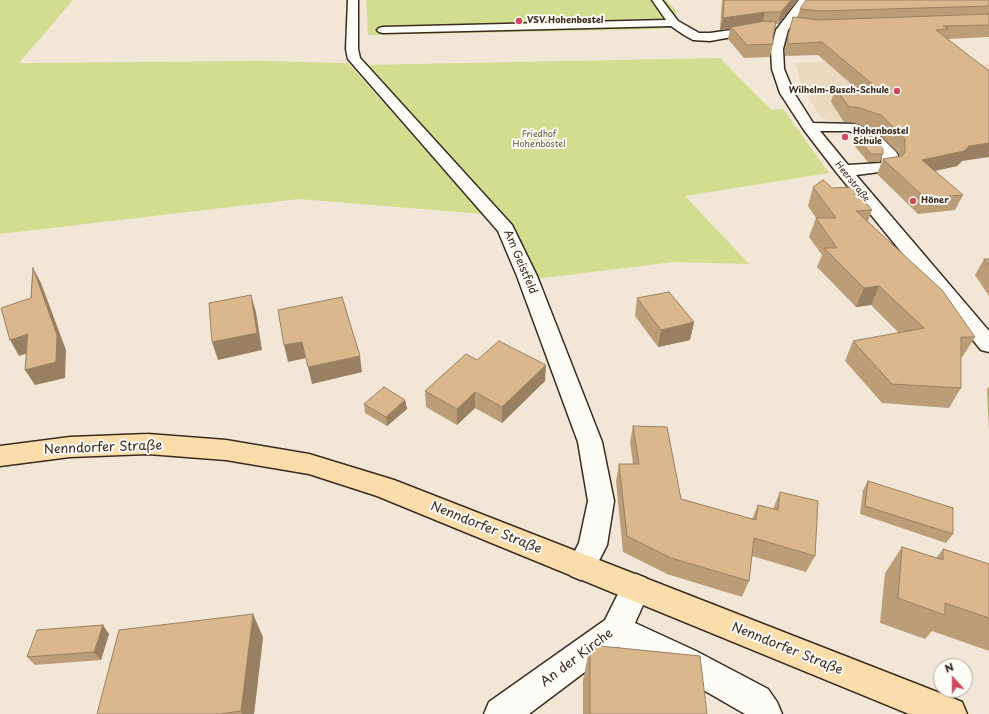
<!DOCTYPE html>
<meta charset="utf-8">
<style>
body{margin:0}
#map{position:relative;width:989px;height:714px;overflow:hidden;background:#f2e7d7;font-family:"Playpen Sans",sans-serif}
canvas{display:block}
.north{position:absolute;left:933px;top:658px;width:40px;height:40px;box-sizing:border-box;background:#fdfcf7;border:1px solid #afa8a0;border-radius:50%;rotate:339deg;font-size:11px;font-weight:700;line-height:16px;text-align:center;color:#3b2a1e}
.north::after{content:'';display:block;margin:auto;width:14px;height:18px;background:#d1495b;clip-path:polygon(50% 0,100% 100%,50% 72%,0 100%)}
</style>
<div id="map">
<canvas width="989" height="714"></canvas>
<div class="north">N</div>
</div>
<script>
const context = document.querySelector('canvas').getContext('2d');
context.lineJoin = 'round';
function fillPath(path, color) {
  context.fillStyle = color;
  context.fill(path, 'evenodd');
}
function shape(rows) {
  const path = new Path2D();
  for (const r of rows) {
    path.moveTo(r[0], r[1]);
    for (let i = 2; i < r.length; i += 2) path.lineTo(r[i], r[i + 1]);
  }
  return path;
}
function strokePath(path, color, width, dash) {
  context.strokeStyle = color;
  context.lineWidth = width;
  context.lineCap = dash ? 'butt' : 'round';
  context.setLineDash(dash || []);
  context.stroke(path);
}
function write(font, color, halo, rows, align = 'center') {
  context.font = font + ' "Playpen Sans",sans-serif';
  context.lineWidth = 4;
  context.setLineDash([]);
  context.textBaseline = 'middle';
  context.strokeStyle = halo;
  context.fillStyle = color;
  for (const [text, x, y, turn = 0] of rows) {
    context.save();
    context.translate(x, y);
    context.rotate((+turn || 0) * Math.PI / 180);
    context.textAlign = isNaN(turn) ? turn : align;
    if (halo) context.strokeText(text, 0, 0);
    context.fillText(text, 0, 0);
    context.restore();
  }
}
fillPath(shape([
 [886,60,896,68,989,64,989,114,857,127,821,118,802,86,795,63]
]), '#ebd9c0');
fillPath(shape([
 [0,0,73,0,19,63,259,61,348,63,482,214,299,199,0,234],
 [366,0,666,0,678,12,661,29,368,35],
 [720,58,771,110,783,109,829,173,685,196,749,264,674,262,535,279,508,224,363,65]
]), '#d2dd90');
const minor = shape([
 [348,0,358,0,358,49,360,58,512,225,537,276,602,442,614,501,607,545,591,576,581,580,571,576,567,567,579,543,588,501,578,442,517,276,498,231,348,59,346,49,348,0],
 [652,0,662,0,678,21,699,33,710,33,759,26,763,27,765,29,763,31,759,32,710,41,693,40,684,35,671,26,383,33,379,32,377,30,379,28,383,27,666,20,652,0],
 [799,0,809,0,788,30,783,49,784,69,794,93,813,123,856,124,875,131,896,152,898,155,897,167,895,170,856,175,989,331,989,352,981,350,837,173,804,130,780,93,772,69,771,49,776,30,799,0],
 [820,131,849,131,865,137,882,156,881,163,848,165,820,131],
 [636,574,646,578,651,587,635,623,696,651,768,689,777,702,782,714,745,714,674,673,618,647,529,714,484,714,489,702,605,620,626,578,636,574]
]);
const major = shape([
 [148,434,226,440,309,454,394,480,950,697,962,702,967,714,909,714,377,496,309,474,226,460,148,454,70,457,0,466,0,446,70,437,148,434]
]);
strokePath(minor, '#3b2a1e', 3);
strokePath(major, '#3b2a1e', 3);
fillPath(minor, '#fdfcf7');
fillPath(major, '#faddab');
fillPath(shape([
 [722,0,798,0,778,24,776,24,773,36,773,44,770,57,744,58,728,39,730,29,720,30],
 [989,0,989,37,948,39,962,161,957,166,935,171,963,195,955,210,918,214,877,174,883,159,899,156,899,154,875,130,851,122,844,122,831,102,835,88,856,88,818,55,785,56,785,49,793,17,797,18,800,9],
 [856,126,883,154,880,162,868,162,853,144,855,138,853,134],
 [813,187,832,188,872,210,868,221,975,337,963,356,961,357,961,388,949,408,882,403,845,361,853,341,899,333,871,305,856,307,817,267,822,255,809,237,816,218,808,206],
 [984,259,989,259,989,296,975,275],
 [637,298,694,322,690,340,658,347,635,316],
 [545,381,502,423,475,408,457,425,426,407,425,391],
 [989,387,989,432,987,389],
 [405,400,407,409,387,426,365,413,364,404],
 [633,426,681,499,752,519,758,505,773,509,780,492,815,556,806,572,752,556,749,581,742,597,667,574,623,552,616,481,619,464,633,464,630,442],
 [868,481,953,534,946,543,860,514,863,490],
 [902,547,936,558,943,549,989,564,989,651,932,631,925,639,880,623,885,573],
 [109,634,101,660,35,665,27,657],
 [263,637,254,714,97,714],
 [590,645,707,714,583,714,583,680]
]), '#bb9d78');
fillPath(shape([
 [791,0,798,0,778,24,781,12],
 [765,12,762,25,731,27,730,29,720,30,723,18],
 [989,143,989,157,962,161,957,166,916,175,922,160,969,146],
 [33,268,41,283,66,350,65,378,35,385,25,370],
 [879,286,871,305,856,307,864,288],
 [251,295,256,312,262,350,218,360,212,342],
 [694,322,690,340,658,347,661,330],
 [28,334,37,350,19,356,10,340],
 [302,342,306,358,288,362,284,345],
 [360,356,362,372,312,384,308,367],
 [546,365,545,381,502,423,502,407],
 [475,392,475,408,457,425,457,409],
 [405,400,407,409,387,426,386,417],
 [253,614,263,637,254,714,242,714,241,711],
 [103,625,109,634,101,660,94,652]
]), '#998062');
const building = shape([
 [724,0,791,0,781,12,765,12,723,18,724,0],
 [806,0,989,0,989,6,820,11,800,9,806,0],
 [989,14,989,25,943,26,948,29,936,30,989,71,989,143,969,146,964,151,922,160,963,195,925,198,883,159,902,156,905,152,905,139,881,115,856,107,849,107,835,88,877,88,822,42,788,44,788,36,793,17,820,20,989,14],
 [765,21,776,22,773,36,773,44,747,45,731,27,765,21],
 [856,126,867,131,883,149,883,154,871,154,856,136,863,136,856,126],
 [823,180,832,188,853,187,872,210,856,211,942,290,975,337,961,337,961,388,892,384,853,341,924,328,879,286,864,288,824,248,837,248,816,218,836,218,813,187,823,180],
 [984,259,989,259,989,265,984,259],
 [33,268,57,335,56,362,25,370,28,334,10,340,1,308,31,298,33,268],
 [669,292,694,322,661,330,637,298,669,292],
 [251,295,257,333,212,342,209,303,251,295],
 [342,297,360,356,308,367,302,342,284,345,278,310,342,297],
 [499,341,546,365,502,407,475,392,457,409,425,391,466,354,477,360,499,341],
 [384,387,405,400,386,417,364,404,384,387],
 [633,426,667,427,681,499,756,520,758,505,778,510,780,492,818,501,815,556,754,538,749,581,671,558,627,536,619,464,639,464,633,426],
 [868,481,953,508,953,534,865,506,868,481],
 [902,547,943,560,943,549,989,564,989,618,945,603,945,615,898,598,902,547],
 [253,614,241,711,220,714,97,714,119,630,253,614],
 [103,625,94,652,27,657,37,630,103,625],
 [590,645,700,656,707,714,590,714,590,645]
]);
fillPath(building, '#dab78c');
strokePath(building, '#998062', 1);
for (const [x, y, r, color] of [
 [519,21,4,"#d1495b"],
 [897,91,4,"#d1495b"],
 [845,137,4,"#d1495b"],
 [913,201,4,"#d1495b"]
]) {
  const dot = new Path2D();
  dot.arc(x, y, r, 0, 2 * Math.PI);
  context.fillStyle = color;
  context.fill(dot);
  strokePath(dot, '#fdfcf7', 1.5);
}
write('bold 9px', '#3b2a1e', '#fdfcf7', [
 ["VSV Hohenbostel",527,21],
 ["Wilhelm-Busch-Schule",889,91,"right"],
 ["Hohenbostel",853,132],
 ["Schule",853,142],
 ["Höner",921,201]
], 'left');
write('9px', '#61573a', '#fdfcf7', [
 ["Friedhof",539,135],
 ["Hohenbostel",539,145]
]);
write('9px', '#3b2a1e', '#fdfcf7', [
 ["Heerstraße",852,182,51]
]);
write('11px', '#3b2a1e', '#fdfcf7', [
 ["Am Geistfeld",520,262,67]
]);
write('13px', '#3b2a1e', '#fdfcf7', [
 ["Nenndorfer Straße",103,448,-2],
 ["Nenndorfer Straße",486,528,22],
 ["Nenndorfer Straße",787,649,22],
 ["An der Kirche",577,658,-37]
]);
</script>
